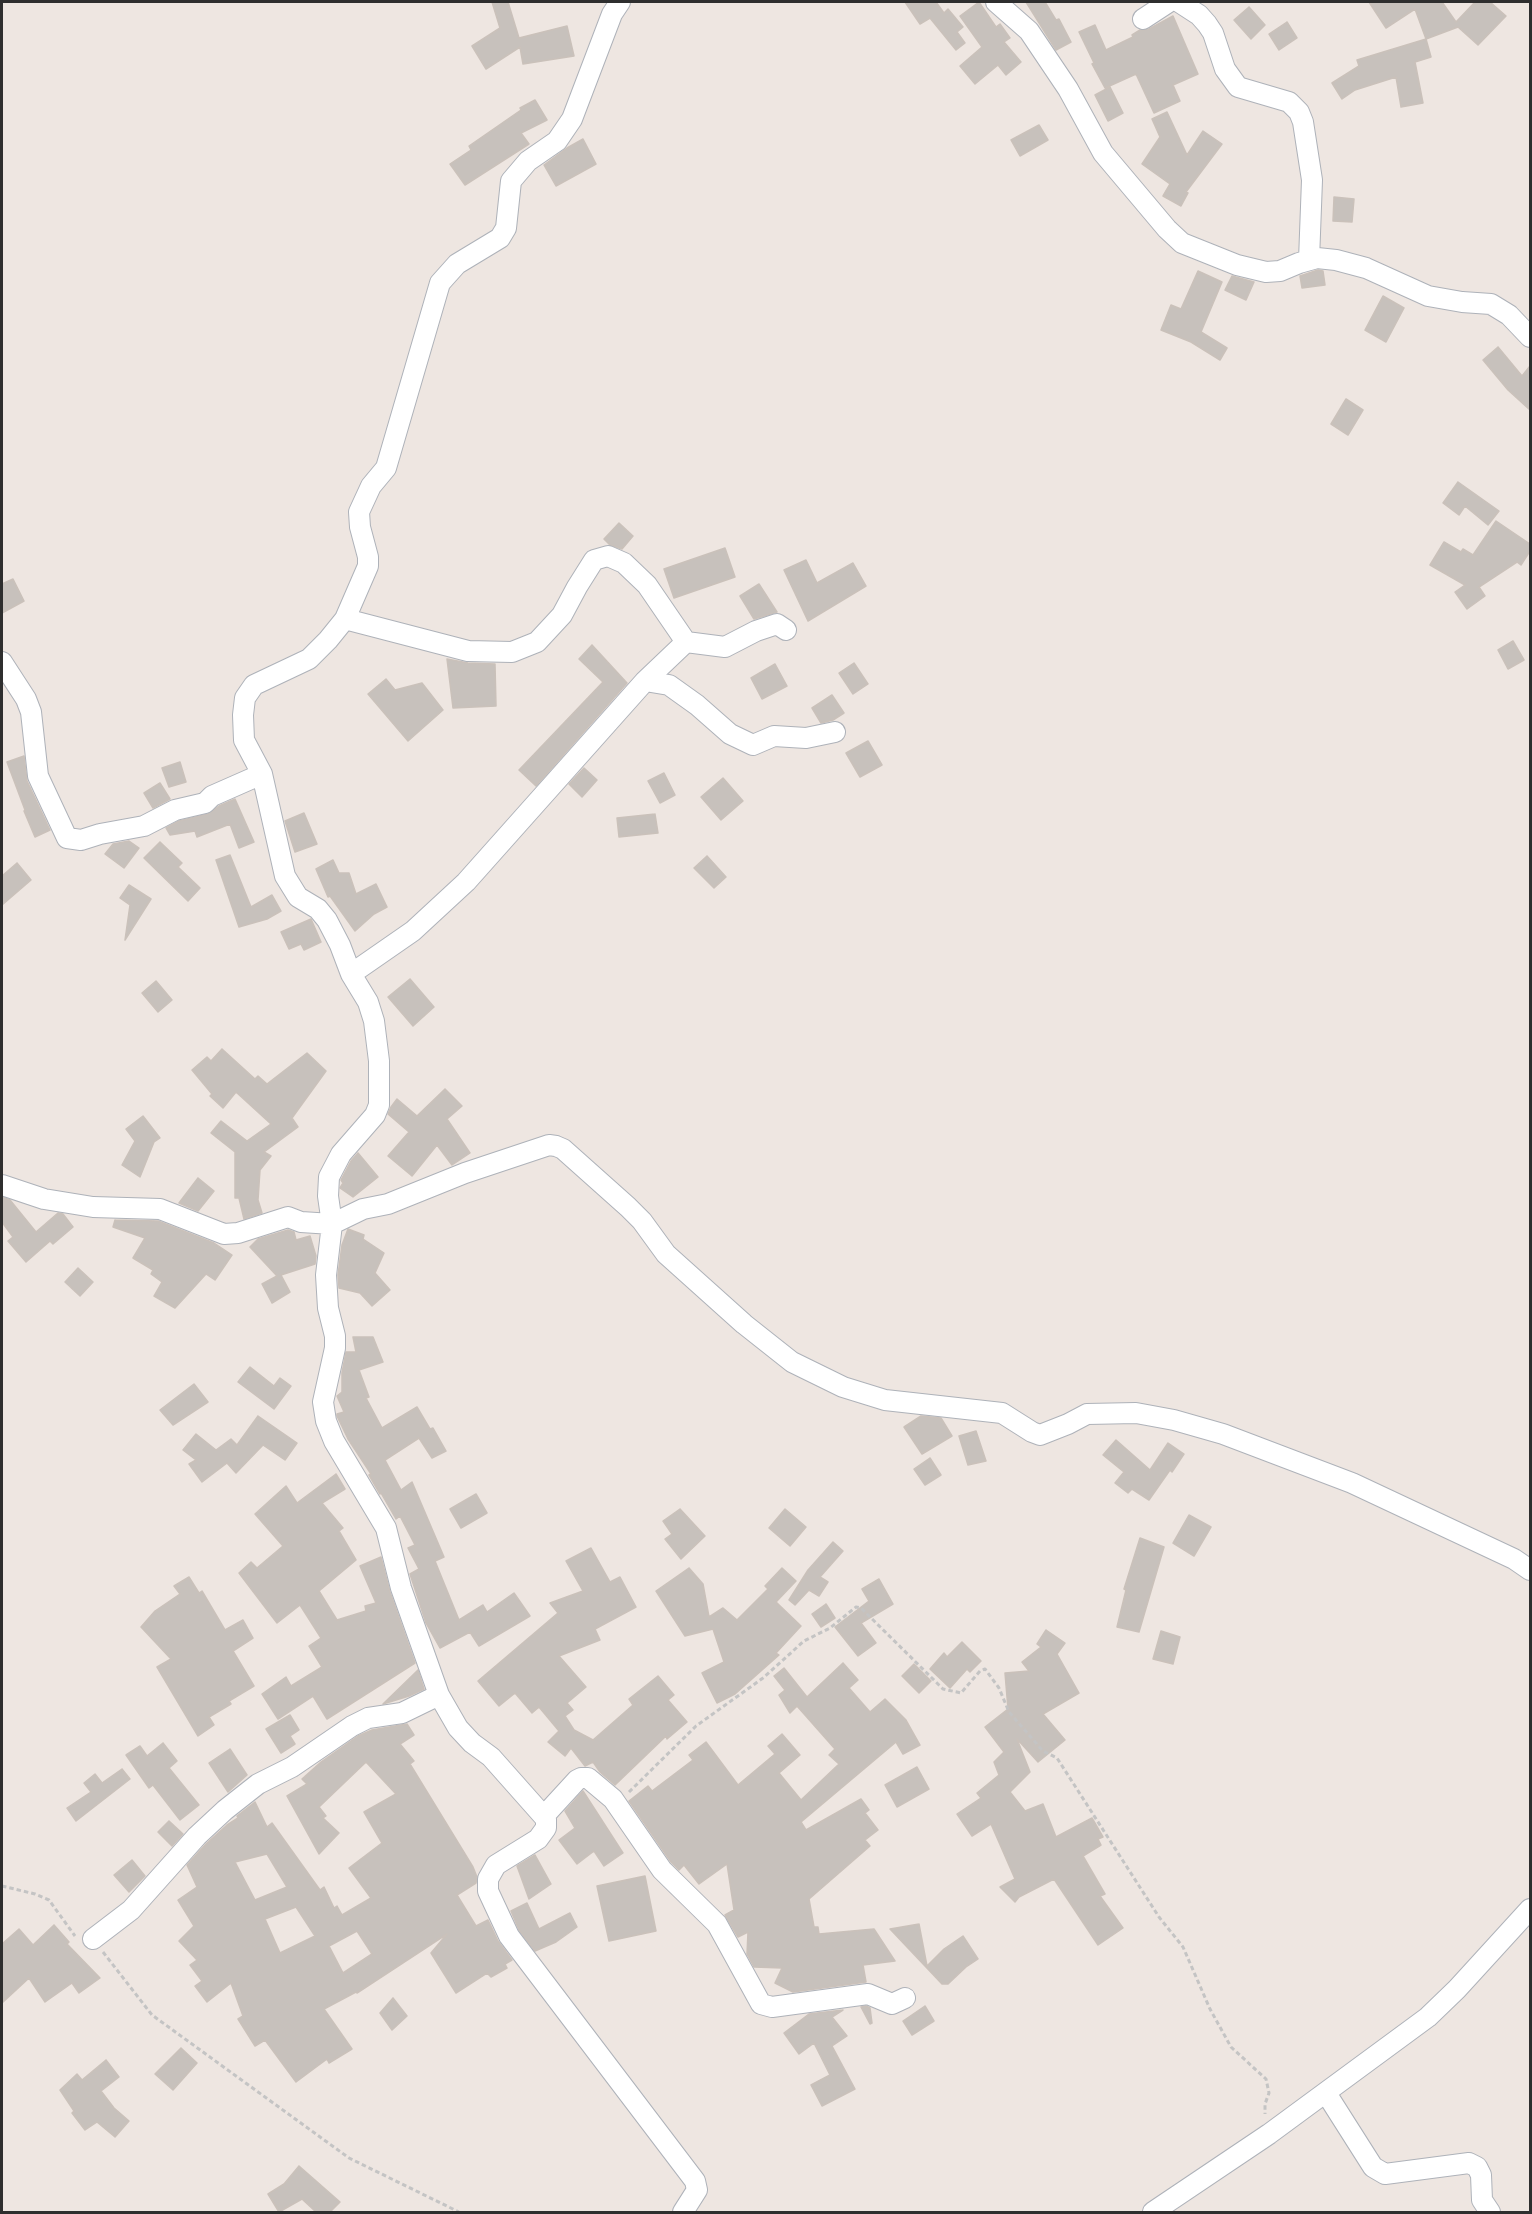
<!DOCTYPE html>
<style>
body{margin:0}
#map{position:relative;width:1532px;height:2214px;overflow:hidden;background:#eee6e1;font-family:"IBM Plex Sans",sans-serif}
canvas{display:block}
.frame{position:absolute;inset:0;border:3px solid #2e2e2e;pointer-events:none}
</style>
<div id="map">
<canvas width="1532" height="2214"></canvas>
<div class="frame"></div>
</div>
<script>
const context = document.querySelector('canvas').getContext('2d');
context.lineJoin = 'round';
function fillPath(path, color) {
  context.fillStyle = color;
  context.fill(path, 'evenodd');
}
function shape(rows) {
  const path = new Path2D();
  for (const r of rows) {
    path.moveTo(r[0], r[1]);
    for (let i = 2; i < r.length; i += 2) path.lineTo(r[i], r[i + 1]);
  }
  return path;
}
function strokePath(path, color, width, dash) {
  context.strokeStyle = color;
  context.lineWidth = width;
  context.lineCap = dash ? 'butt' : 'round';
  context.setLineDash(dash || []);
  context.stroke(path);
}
const building = shape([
 [492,2,508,2,519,38,567,26,574,56,523,64,520,47,486,69,472,46,500,28,492,2],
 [905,2,936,2,944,13,948,9,963,27,957,32,965,43,956,50,930,18,920,24,905,2],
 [979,2,996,27,1000,24,1010,38,1004,42,1021,62,1006,75,998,65,975,84,960,66,982,47,960,16,979,2],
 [1026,2,1045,2,1056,20,1059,19,1071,42,1056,50,1026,2],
 [1369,2,1442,2,1456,22,1475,2,1490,2,1506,16,1478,45,1458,27,1426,39,1415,9,1386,28,1369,2],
 [1249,7,1265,25,1251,39,1234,20,1249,7],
 [1173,16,1198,74,1173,85,1180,101,1154,113,1136,74,1105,88,1092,64,1094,63,1079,32,1095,25,1106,50,1133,37,1132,35,1140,30,1149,29,1173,16],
 [1287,22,1297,38,1279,50,1269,34,1287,22],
 [1426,39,1431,57,1415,62,1423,103,1401,107,1396,77,1355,90,1342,99,1332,83,1359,66,1357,60,1426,39],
 [1110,87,1123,113,1108,121,1095,95,1110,87],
 [535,100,547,120,521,133,529,144,465,185,450,164,471,150,469,146,521,110,520,108,535,100],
 [1167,112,1187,155,1203,131,1222,144,1186,192,1188,193,1181,206,1163,196,1170,184,1142,164,1160,137,1152,119,1167,112],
 [1039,125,1048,140,1020,156,1011,140,1039,125],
 [583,139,596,164,556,186,544,165,567,148,583,139],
 [1334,197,1354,199,1352,222,1333,221,1334,197],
 [1318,270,1323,271,1325,285,1302,288,1300,276,1318,270],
 [1198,271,1222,282,1201,332,1227,348,1220,360,1191,342,1161,330,1171,305,1181,309,1198,271],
 [1232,276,1254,282,1246,300,1225,290,1232,276],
 [1383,296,1404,308,1386,342,1365,330,1383,296],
 [1498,347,1522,376,1530,366,1530,410,1508,390,1483,360,1498,347],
 [1346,399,1363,410,1348,435,1331,424,1346,399],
 [1458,482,1499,511,1488,525,1465,506,1459,515,1443,503,1458,482],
 [1496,521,1530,544,1530,551,1521,565,1517,562,1479,587,1485,596,1467,609,1455,592,1465,585,1430,565,1444,542,1461,552,1463,549,1473,555,1496,521],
 [619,523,633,536,622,549,610,545,604,539,619,523],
 [725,548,735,577,674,598,664,569,725,548],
 [806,560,817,583,853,563,866,586,808,621,784,570,806,560],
 [13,579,24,601,2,613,2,584,13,579],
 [759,584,777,612,754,619,740,596,759,584],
 [1513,641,1524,660,1508,669,1498,650,1513,641],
 [592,645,627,683,536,786,519,770,603,682,579,659,592,645],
 [447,659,468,663,495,664,496,706,453,708,447,659],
 [854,663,868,684,853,694,839,673,854,663],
 [775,664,787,686,762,699,751,678,775,664],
 [386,679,395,690,422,683,443,710,408,741,368,694,386,679],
 [832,695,844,713,833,720,821,723,812,708,832,695],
 [868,741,882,765,860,777,846,753,868,741],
 [24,756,27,781,50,830,35,837,24,811,25,810,7,762,24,756],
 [180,762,186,782,169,787,162,768,180,762],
 [584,768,597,780,582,797,569,784,584,768],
 [664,773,675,795,660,803,648,781,664,773],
 [723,778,743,801,721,820,701,797,723,778],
 [160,783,170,799,153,808,144,793,160,783],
 [235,799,254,842,239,848,230,824,197,837,195,831,170,835,166,828,179,821,208,814,219,806,235,799],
 [304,813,317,844,295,852,285,821,304,813],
 [655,814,658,833,619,837,617,818,655,814],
 [129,841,139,848,124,868,105,854,113,844,129,841],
 [160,842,182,863,178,867,200,888,188,901,144,858,160,842],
 [230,855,251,907,272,895,281,911,267,919,239,927,216,860,230,855],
 [707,856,726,877,714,888,694,868,707,856],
 [333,860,339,873,349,873,356,894,376,884,387,907,374,914,355,931,330,896,328,897,316,869,333,860],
 [17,863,31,880,2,905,2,876,17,863],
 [129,885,151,899,125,940,130,905,120,898,129,885],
 [311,919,321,942,304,950,301,944,289,949,281,932,311,919],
 [410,979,434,1007,413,1026,388,997,410,979],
 [156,981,172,1000,158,1012,142,993,156,981],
 [222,1049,255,1079,258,1076,267,1084,307,1053,326,1071,292,1118,298,1127,264,1152,271,1156,260,1170,258,1200,262,1213,244,1219,239,1198,235,1198,235,1152,211,1133,221,1121,247,1141,271,1124,236,1092,223,1108,210,1096,212,1094,192,1070,207,1057,211,1061,222,1049],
 [445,1089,462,1106,447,1119,470,1153,452,1165,437,1145,412,1176,388,1156,409,1132,388,1114,391,1107,397,1099,417,1116,445,1089],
 [143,1116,160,1138,154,1142,140,1177,122,1165,135,1141,126,1129,143,1116],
 [358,1153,378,1177,353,1197,340,1188,343,1183,341,1180,351,1161,358,1153],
 [198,1178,214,1191,198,1211,179,1203,198,1178],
 [2,1197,10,1200,36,1232,58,1213,63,1214,73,1227,53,1244,50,1241,26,1262,8,1241,13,1237,2,1222,2,1197],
 [115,1220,158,1221,214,1243,232,1255,215,1280,206,1274,175,1308,154,1296,162,1282,151,1274,153,1270,133,1258,145,1238,113,1227,115,1220],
 [348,1229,364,1235,363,1239,384,1253,375,1273,390,1290,372,1306,360,1293,339,1288,338,1275,342,1245,348,1229],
 [288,1230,294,1232,296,1240,310,1236,316,1256,315,1264,281,1275,290,1292,272,1303,262,1284,277,1276,250,1247,258,1239,288,1230],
 [78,1268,93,1282,80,1296,65,1282,78,1268],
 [353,1337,373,1337,383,1362,359,1370,369,1397,366,1398,382,1428,417,1407,430,1429,433,1428,446,1451,432,1458,419,1438,385,1460,401,1490,412,1482,444,1557,435,1561,459,1620,483,1605,487,1612,514,1593,530,1616,479,1646,470,1632,440,1648,426,1623,410,1574,419,1569,408,1548,415,1545,400,1516,396,1519,381,1493,380,1494,369,1475,371,1474,348,1439,337,1416,337,1414,344,1412,337,1396,342,1392,342,1373,346,1352,356,1352,353,1337],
 [250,1367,274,1386,280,1378,291,1386,274,1409,238,1382,250,1367],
 [194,1384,208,1402,173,1425,160,1410,194,1384],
 [258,1416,297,1443,285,1460,263,1445,236,1473,227,1463,202,1482,189,1464,196,1460,183,1450,196,1434,216,1450,231,1439,237,1445,258,1416],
 [921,1416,941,1418,952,1436,922,1454,904,1427,921,1416],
 [976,1431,986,1461,968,1465,959,1436,976,1431],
 [1116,1440,1150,1470,1168,1443,1184,1454,1172,1472,1170,1470,1149,1500,1132,1489,1128,1493,1115,1483,1124,1472,1103,1455,1116,1440],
 [930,1458,941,1475,925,1485,914,1469,930,1458],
 [336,1474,345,1489,322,1503,343,1528,339,1531,356,1560,319,1591,337,1620,366,1611,365,1606,376,1603,360,1566,381,1557,390,1592,415,1663,327,1719,313,1696,278,1719,262,1694,286,1677,291,1686,322,1667,309,1646,321,1638,300,1605,277,1623,239,1573,251,1562,257,1568,283,1546,255,1514,286,1486,297,1503,336,1474],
 [476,1494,487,1513,461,1528,450,1509,476,1494],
 [680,1509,705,1536,681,1559,665,1539,672,1534,663,1521,680,1509],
 [785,1509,806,1527,790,1546,769,1528,785,1509],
 [1189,1515,1211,1527,1194,1556,1173,1543,1189,1515],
 [1140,1538,1164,1547,1139,1632,1117,1627,1126,1590,1124,1589,1140,1538],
 [833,1542,843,1551,820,1577,828,1582,819,1596,809,1590,795,1605,789,1600,808,1570,833,1542],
 [591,1548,610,1582,620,1577,636,1607,595,1629,600,1640,559,1656,586,1687,567,1703,573,1710,565,1716,574,1730,593,1740,633,1705,629,1699,658,1676,674,1695,668,1700,687,1722,667,1739,666,1736,615,1785,600,1772,593,1762,585,1766,571,1748,565,1756,548,1742,559,1731,539,1707,532,1713,515,1693,499,1706,478,1681,558,1613,550,1603,583,1591,566,1561,591,1548],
 [689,1568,703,1584,709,1617,723,1608,737,1620,768,1589,765,1586,782,1568,796,1581,776,1602,801,1626,776,1653,779,1655,735,1694,717,1703,702,1673,724,1662,713,1629,685,1636,656,1591,689,1568],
 [189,1577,199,1593,202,1591,225,1630,243,1620,253,1638,233,1651,254,1686,229,1701,231,1704,209,1717,214,1725,198,1736,157,1667,171,1659,141,1627,155,1611,180,1594,174,1586,189,1577],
 [879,1579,893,1604,861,1623,876,1643,858,1656,835,1627,869,1601,862,1589,879,1579],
 [826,1604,835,1618,821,1627,812,1614,826,1604],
 [1046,1630,1065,1643,1057,1654,1079,1693,1043,1714,1065,1740,1038,1762,1017,1739,1030,1772,1010,1792,1025,1811,1043,1804,1056,1837,1092,1818,1103,1837,1098,1839,1101,1845,1083,1856,1105,1894,1100,1896,1123,1928,1098,1945,1054,1879,1019,1897,1015,1902,1000,1887,1015,1879,991,1824,972,1836,957,1814,981,1798,977,1793,999,1775,994,1762,1004,1752,985,1727,1008,1709,1005,1673,1029,1671,1022,1662,1041,1647,1037,1644,1046,1630],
 [1161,1631,1180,1637,1173,1664,1153,1659,1161,1631],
 [962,1642,981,1661,970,1672,967,1669,950,1688,930,1669,944,1653,947,1657,962,1642],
 [843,1663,858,1680,849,1688,870,1712,885,1699,906,1720,920,1745,903,1754,896,1742,801,1822,806,1830,861,1799,869,1810,865,1813,878,1830,865,1840,870,1846,809,1899,814,1927,818,1927,819,1934,874,1929,895,1961,863,1965,866,1982,793,1992,775,1983,782,1968,754,1967,747,1954,748,1932,738,1937,725,1915,734,1910,727,1864,699,1884,684,1865,679,1870,671,1862,629,1801,648,1786,652,1791,693,1760,689,1755,706,1742,738,1785,775,1754,768,1746,782,1734,800,1755,779,1773,801,1800,839,1764,829,1755,835,1749,797,1706,790,1713,779,1695,785,1690,774,1676,784,1668,807,1697,843,1663],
 [914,1664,931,1681,919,1693,902,1676,914,1664],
 [418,1670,424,1689,409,1696,383,1704,418,1670],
 [290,1715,299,1730,290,1736,295,1744,281,1753,266,1729,290,1715],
 [407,1724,414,1735,400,1744,414,1761,410,1764,473,1867,477,1877,476,1883,457,1895,476,1926,488,1920,498,1941,512,1960,505,1964,507,1968,491,1977,487,1973,456,1993,431,1953,447,1934,357,1993,356,1992,324,2009,352,2049,329,2063,327,2059,296,2082,265,2040,255,2046,238,2019,243,2016,231,1983,207,2002,195,1986,202,1981,190,1965,197,1960,179,1941,194,1926,178,1900,197,1887,187,1865,206,1844,227,1825,238,1818,237,1816,255,1802,267,1827,272,1823,320,1890,324,1887,334,1908,337,1906,342,1915,371,1898,349,1868,382,1843,364,1812,396,1794,366,1762,319,1807,326,1816,323,1818,339,1833,319,1854,287,1796,307,1784,302,1779,321,1762,358,1736,372,1730,407,1724],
 [267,1854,287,1887,255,1900,235,1862,267,1854],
 [296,1907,315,1936,280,1953,265,1919,296,1907],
 [357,1931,372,1954,343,1973,329,1946,357,1931],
 [163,1743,177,1761,169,1768,199,1805,180,1820,153,1785,149,1788,126,1755,140,1746,147,1756,163,1743],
 [230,1749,247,1775,228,1792,209,1763,230,1749],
 [917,1767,929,1789,897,1807,885,1785,917,1767],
 [122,1769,130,1779,76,1821,67,1808,91,1792,84,1783,95,1774,102,1783,122,1769],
 [583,1791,623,1853,604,1866,594,1851,577,1864,559,1840,575,1828,565,1811,583,1791],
 [169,1821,183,1834,172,1846,158,1832,169,1821],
 [535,1855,551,1884,529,1899,517,1866,535,1855],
 [132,1860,145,1876,129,1892,114,1875,132,1860],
 [645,1876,656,1931,609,1941,597,1886,645,1876],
 [527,1903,539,1929,570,1913,577,1927,556,1942,535,1951,519,1930,511,1911,527,1903],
 [919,1924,927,1966,944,1949,963,1936,978,1959,966,1967,948,1984,942,1984,890,1929,919,1924],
 [54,1925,69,1942,67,1944,100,1978,79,1993,72,1983,45,2002,29,1978,2,2003,2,1944,19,1929,33,1945,54,1925],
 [393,1998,407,2016,392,2030,380,2013,393,1998],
 [866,2006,870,2008,872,2023,870,2024,861,2007,866,2006],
 [925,2006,934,2021,912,2035,903,2021,925,2006],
 [843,2010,832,2017,847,2036,832,2046,855,2089,822,2106,811,2085,830,2075,814,2043,799,2054,784,2033,809,2014,843,2010],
 [181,2048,197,2063,173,2090,155,2074,181,2048],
 [106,2060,119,2077,101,2091,114,2108,129,2121,115,2137,97,2122,85,2130,72,2113,74,2111,60,2090,77,2074,82,2080,106,2060],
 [299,2166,340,2202,330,2212,316,2212,302,2199,279,2212,268,2194,284,2184,299,2166]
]);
fillPath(building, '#c7c1bc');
strokePath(building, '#cac1ba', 1.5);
const minor = shape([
 [620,2,612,14,572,119,557,141,528,161,511,181,506,228,500,238,457,264,440,283,386,468,371,486,359,512,360,527,368,557,368,566,345,619,328,640,309,659,254,685,245,698,243,715,244,740,262,774,285,876,298,897,318,909,327,920,340,945,351,974,368,1002,374,1021,379,1061,379,1105,375,1115,341,1154,329,1177,328,1196,332,1224,326,1275,328,1308,335,1336,335,1348,323,1402,326,1421,334,1441,386,1528,401,1588,439,1695,458,1728,472,1743,491,1757,546,1819,546,1828,538,1839,496,1865,488,1879,488,1891,509,1936,695,2181,697,2190,683,2212],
 [996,2,1029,31,1068,89,1103,153,1167,229,1182,243,1237,265,1266,272,1280,271,1299,263,1317,258,1336,260,1366,268,1428,296,1462,302,1491,304,1509,315,1530,337],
 [1179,2,1199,15,1207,24,1213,33,1225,69,1238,87,1289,102,1299,112,1303,122,1312,180,1309,260],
 [1143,19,1169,2],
 [345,619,468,651,512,652,537,642,562,615,577,587,594,560,608,556,624,563,647,585,686,642,725,647,756,631,777,624,786,630],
 [2,662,26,699,31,712,38,776,67,838,81,840,100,834,144,826,175,810,205,803,212,796,262,774],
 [645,681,669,685,697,705,730,734,753,745,774,736,806,738,835,732],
 [351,974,413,931,466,882,645,681,686,642],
 [2,1185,44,1199,93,1207,160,1209,224,1234,238,1233,288,1217,301,1222,332,1224,363,1209,388,1204,465,1173,549,1145,556,1146,563,1149,628,1207,642,1221,666,1254,744,1324,792,1362,843,1387,885,1400,1002,1413,1032,1432,1040,1435,1068,1424,1087,1414,1136,1413,1174,1420,1223,1434,1352,1483,1514,1559,1530,1570],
 [544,1816,577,1780,581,1778,588,1778,613,1799,662,1870,717,1924,761,2004,772,2007,868,1994,892,2004,905,1998],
 [93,1939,131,1910,197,1836,225,1810,258,1784,292,1767,352,1726,368,1718,402,1713,439,1695],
 [1326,2093,1373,2167,1385,2174,1469,2163,1477,2167,1481,2175,1482,2200,1490,2212],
 [1153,2212,1269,2134,1428,2017,1457,1989,1530,1909]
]);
strokePath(minor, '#aeb2b9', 22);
strokePath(shape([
 [629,1792,696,1726,763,1678,804,1641,830,1628,856,1607,861,1608,943,1689,961,1693,980,1671,985,1669,999,1688,1009,1712,1043,1751,1057,1758,1159,1917,1183,1947,1210,2009,1231,2047,1266,2079,1269,2093,1265,2104,1265,2114],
 [2,1886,35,1894,49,1900,75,1936],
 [103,1952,152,2015,349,2158,459,2212]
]), '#c4c4c4', 3, [4.5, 3]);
strokePath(minor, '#fff', 20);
</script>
